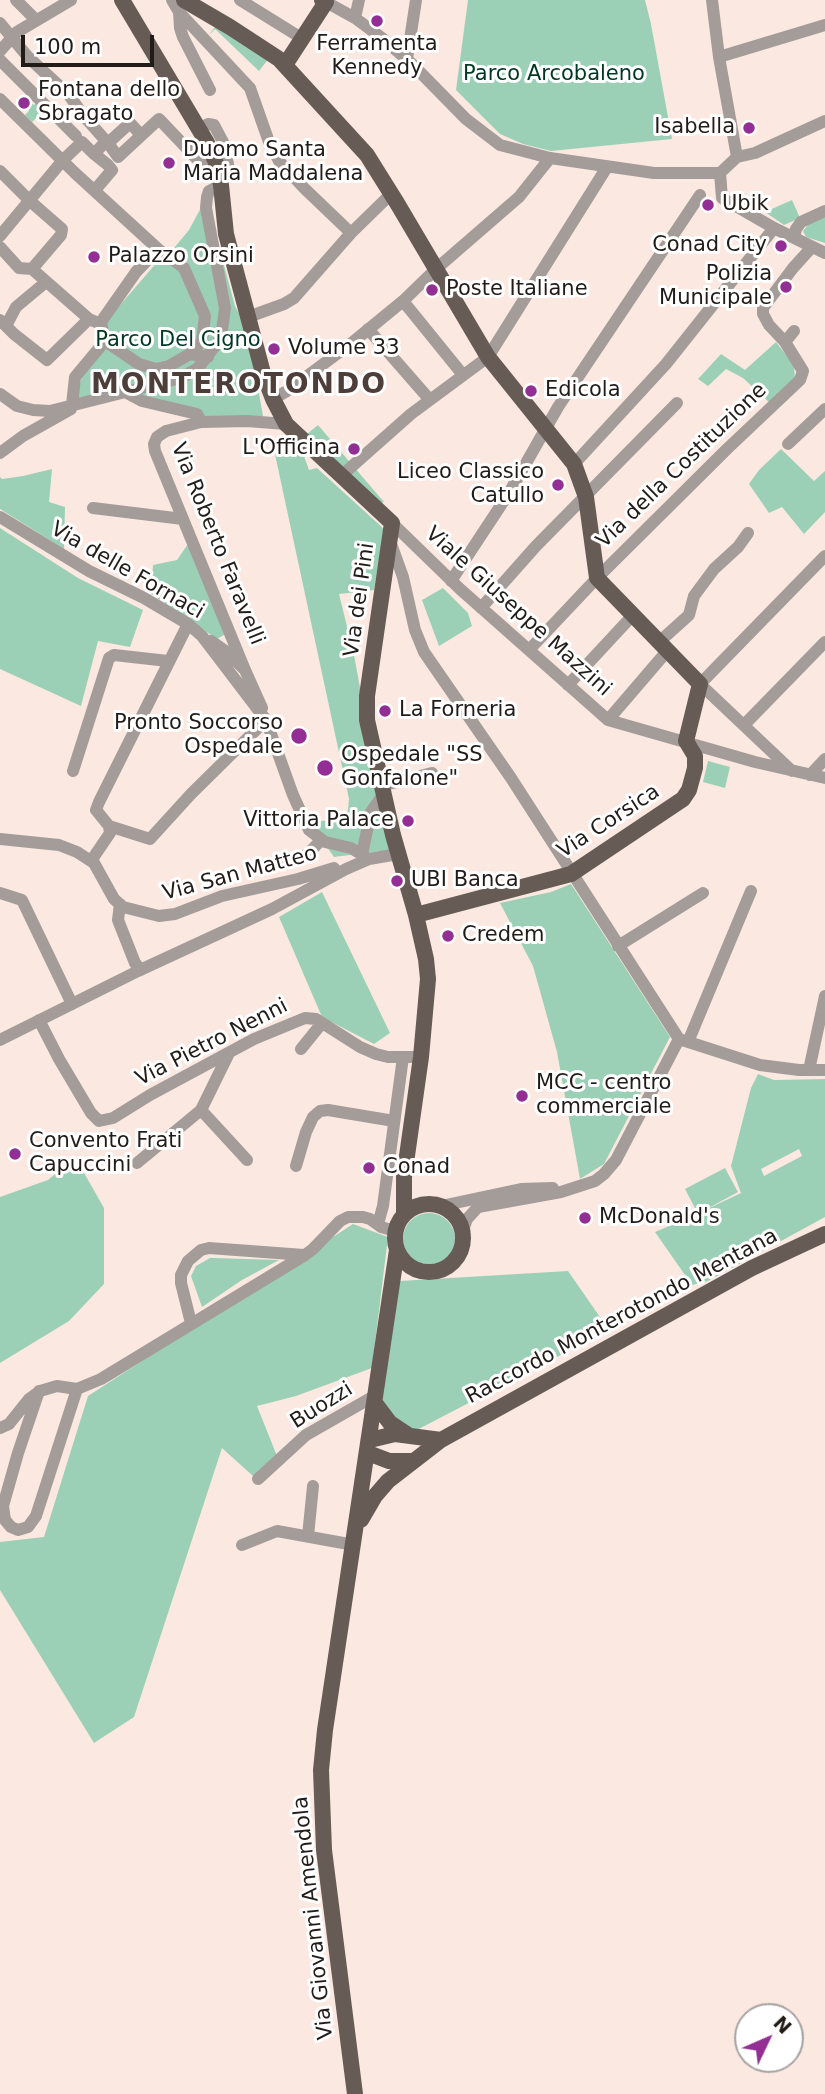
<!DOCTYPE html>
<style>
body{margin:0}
#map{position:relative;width:825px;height:2094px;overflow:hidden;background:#fbe8e1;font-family:"DejaVu Sans",sans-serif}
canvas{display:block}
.north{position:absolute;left:734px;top:2003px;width:70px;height:70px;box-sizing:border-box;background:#fff;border:2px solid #a7a4a3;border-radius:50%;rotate:46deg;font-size:19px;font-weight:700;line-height:28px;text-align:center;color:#221c19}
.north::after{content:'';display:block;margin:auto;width:24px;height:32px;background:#922e94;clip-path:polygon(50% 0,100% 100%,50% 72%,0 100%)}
.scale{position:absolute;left:21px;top:35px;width:133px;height:32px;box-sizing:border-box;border:4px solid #221c19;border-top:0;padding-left:9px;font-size:21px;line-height:24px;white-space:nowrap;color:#221c19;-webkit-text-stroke:5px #fff;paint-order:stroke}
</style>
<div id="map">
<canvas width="825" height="2094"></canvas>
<div class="north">N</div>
<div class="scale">100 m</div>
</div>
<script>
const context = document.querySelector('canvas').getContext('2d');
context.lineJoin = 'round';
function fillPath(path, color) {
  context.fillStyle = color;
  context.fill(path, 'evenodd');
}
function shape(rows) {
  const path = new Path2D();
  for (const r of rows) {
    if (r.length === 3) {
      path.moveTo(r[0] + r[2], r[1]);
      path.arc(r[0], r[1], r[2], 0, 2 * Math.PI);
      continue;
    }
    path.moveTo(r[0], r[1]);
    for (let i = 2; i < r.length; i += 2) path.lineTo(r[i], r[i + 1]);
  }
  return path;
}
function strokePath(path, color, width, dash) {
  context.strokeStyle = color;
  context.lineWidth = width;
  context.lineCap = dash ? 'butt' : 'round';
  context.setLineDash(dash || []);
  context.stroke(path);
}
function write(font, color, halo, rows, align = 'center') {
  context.font = font + ' "DejaVu Sans",sans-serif';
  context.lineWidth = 6;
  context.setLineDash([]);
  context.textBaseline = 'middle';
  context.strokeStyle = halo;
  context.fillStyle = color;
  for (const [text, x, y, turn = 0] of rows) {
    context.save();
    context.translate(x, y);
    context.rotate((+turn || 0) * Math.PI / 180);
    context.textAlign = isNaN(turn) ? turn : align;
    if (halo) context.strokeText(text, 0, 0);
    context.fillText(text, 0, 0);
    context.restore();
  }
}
fillPath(shape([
 [468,0,645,0,651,24,672,139,551,151,523,144,500,134,456,90],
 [217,24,270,57,259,71,215,29,209,35],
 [29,102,34,105,38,102,45,109,32,122,25,115,29,111,24,105],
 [792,200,800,218,784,225,765,212],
 [203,204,218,243,235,306,242,319,253,360,263,416,203,416,125,392,77,398,76,396,84,370,108,319,158,261,165,258,174,248,189,230],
 [825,217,825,243,806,237,803,231,808,225],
 [776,342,794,365,795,379,770,403,743,378,726,369,708,386,698,379,721,354,745,370],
 [318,425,384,502,376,505,307,434],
 [284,439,292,440,300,445,309,470,317,468,384,529,374,590,339,594,354,655,390,850,334,857,310,823,340,818,348,810,349,799,273,445],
 [781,449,814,481,825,471,825,512,804,534,782,507,769,513,749,484,759,470],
 [52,469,49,502,65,507,64,549,0,509,0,477,2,479,23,476],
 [0,528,78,578,143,610,130,647,98,641,81,706,0,669],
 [190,541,229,632,217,639,151,594,153,565,177,560],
 [443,588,468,613,472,626,439,646,422,600],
 [708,761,730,767,725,788,703,782],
 [571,884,670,1037,604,1164,580,1179,557,1052,533,966,500,903,551,892],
 [322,892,390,1033,374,1044,322,1017,279,917],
 [758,1074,774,1080,825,1079,825,1217,708,1281,692,1285,655,1232,698,1214,685,1189,725,1168,738,1192,703,1211,741,1193,731,1166,751,1088],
 [799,1149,802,1156,764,1176,761,1169],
 [75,1157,104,1208,104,1284,69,1321,0,1363,0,1197,48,1180],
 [429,1239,26],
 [353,1224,388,1237,372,1368,296,1396,257,1406,277,1456,253,1476,222,1448,134,1717,94,1743,0,1590,0,1542,44,1537,88,1396],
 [210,1258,214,1258,279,1260,242,1280,202,1307,191,1276,196,1266],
 [568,1271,609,1330,411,1433,380,1404,400,1281]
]), '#9cd0b6');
strokePath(shape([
 [16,0,36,20],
 [172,0,179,12,250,88,269,142,279,161,304,188,351,233],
 [240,0,303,39],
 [712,0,719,57,737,157],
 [326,2,355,18,382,38,411,63,466,119,500,145,550,158,654,173,720,173,737,157],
 [179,12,180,28,183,37,210,90],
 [355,18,359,0],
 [0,23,28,57,69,95,83,115,106,141,96,152,93,153,82,142,63,160,0,236],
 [0,51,17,32,71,0],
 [719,57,825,25],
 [407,59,416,0],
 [0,60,76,136],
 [0,99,75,173,158,249],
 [198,129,208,124,214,125,223,142,228,164,220,179],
 [141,135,130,123,108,143,118,157,159,119,199,161,207,167,217,169],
 [93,153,108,165,112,170,95,190],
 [737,157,755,153,825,121],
 [0,171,30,201,62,229,61,235,32,269],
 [720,173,722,198,774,228,825,253],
 [794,238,796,229,801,222,825,211],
 [0,247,19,268,32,269],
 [32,269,89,319,96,322],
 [403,301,463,375],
 [248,317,284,304,294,298,351,233,392,193],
 [0,320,14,334,47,360,89,319],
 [6,326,16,307,46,282],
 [368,329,430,400],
 [785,342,794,331],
 [190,354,202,341,205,316,184,268,158,249,136,272,101,322,105,341,139,364,156,369,169,366,190,354,208,357],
 [125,392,142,401,197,414,201,422],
 [0,394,17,406,33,410,50,411,181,378,198,368,221,338,225,308,206,208,207,197,209,191,221,185],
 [273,399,287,391,353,342,403,301,436,269,519,197,550,158],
 [72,405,75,377,105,341],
 [788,444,825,409],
 [0,453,23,436,71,409],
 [574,464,666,364,774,228],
 [341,476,411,414,488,357,607,167],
 [93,508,183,519],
 [0,517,89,571,144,598,188,624,202,636,266,720,293,795,309,830,325,842,351,848,369,859],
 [392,523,460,589,608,720,755,762,825,778],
 [390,541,403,577,415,630,424,652,511,778,679,1039,760,1065,799,1070,825,1070],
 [451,581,509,493,558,407,700,195],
 [481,608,536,546,677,403],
 [211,641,228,653,245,670,262,708],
 [659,642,689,615,694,596,714,569,738,547,748,533],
 [529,650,597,578,727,449,800,380,803,371,785,342,769,325,763,314,763,308,793,268,812,247],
 [245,670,155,451,154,444,157,437,166,431,201,422,247,421,286,424],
 [568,685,633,615],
 [608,720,668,650],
 [744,725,825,642],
 [73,771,109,658,114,655,168,661],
 [792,771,700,684,825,556],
 [810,775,825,759],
 [381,786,432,773],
 [109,826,150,839,191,794,266,720],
 [0,839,59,845,77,852,94,863,114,899,123,907,159,916,175,914,222,896,298,879,334,868],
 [362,854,371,812,383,795],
 [287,860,298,858,308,854,321,840],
 [91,861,110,833,109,826,96,810,99,802,188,624],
 [0,893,22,900,72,1004],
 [120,904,118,920,135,963,141,970],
 [618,946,703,893],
 [39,1020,59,1059,91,1113,99,1121,113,1118,150,1095,254,1039,305,1018,316,1019,360,1047,376,1054,388,1057,421,1057],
 [0,1040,138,971,272,909,346,869,369,859,398,854],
 [688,1042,751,891],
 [301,1049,322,1023],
 [229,1053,201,1110,247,1160],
 [809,1070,825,996],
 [137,1163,201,1110],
 [296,1166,306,1132,313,1117,320,1111,328,1110,394,1121],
 [441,1206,521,1189,553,1188],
 [378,1224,383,1206,403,1057],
 [462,1233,467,1219,478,1207,561,1192,595,1181,604,1174,616,1160,679,1039],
 [191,1323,181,1283,181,1275,188,1261,201,1250,209,1248,304,1255],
 [39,1391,18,1453,3,1506,5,1520,11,1527,18,1530,28,1527,36,1516,77,1389],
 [0,1428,9,1424,29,1399,40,1391,57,1386,77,1389,101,1379,305,1255,313,1249,340,1221,348,1217,363,1217,370,1219,381,1227,395,1231],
 [258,1479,306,1435,376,1395],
 [308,1536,313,1486],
 [242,1545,277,1531,354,1545]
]), '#a49c99', 12);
strokePath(shape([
 [122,0,206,141,215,160,221,185,226,234,263,373,273,399,286,424,392,523,367,696,367,720,393,835,416,915,426,959,428,979,421,1057,404,1177,404,1215],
 [184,0,230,27,279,59,367,155,397,203,488,357,574,464,586,497,597,578,700,684,686,741,695,756,695,768,689,790,683,799,571,874,416,915],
 [285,65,326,2,322,0],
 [429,1238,34],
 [375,1403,390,1423,408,1435],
 [370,1440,395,1434,441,1440],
 [368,1453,389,1461,413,1461],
 [361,1520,375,1496,388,1481,441,1440,752,1268,825,1234],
 [355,2094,324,1850,321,1770,325,1730,397,1250]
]), '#675b55', 16);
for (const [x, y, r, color] of [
 [377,21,7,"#922e94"],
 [24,103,7,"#922e94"],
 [749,128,7,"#922e94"],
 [169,163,7,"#922e94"],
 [708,205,7,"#922e94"],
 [781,246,7,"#922e94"],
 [94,257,7,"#922e94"],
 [786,287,7,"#922e94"],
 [432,290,7,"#922e94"],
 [274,349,7,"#922e94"],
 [531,391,7,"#922e94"],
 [354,449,7,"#922e94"],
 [558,485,7,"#922e94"],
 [385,711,7,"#922e94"],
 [299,736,9,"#922e94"],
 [325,768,9,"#922e94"],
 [408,821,7,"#922e94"],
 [397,881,7,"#922e94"],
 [448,936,7,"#922e94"],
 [522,1096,7,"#922e94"],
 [15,1154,7,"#922e94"],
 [369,1168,7,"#922e94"],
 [585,1218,7,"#922e94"]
]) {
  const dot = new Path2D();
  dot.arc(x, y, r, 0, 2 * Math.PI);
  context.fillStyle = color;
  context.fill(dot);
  strokePath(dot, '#fff', 2.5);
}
write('21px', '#221c19', '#fff', [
 ["Ferramenta",377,45,"center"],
 ["Kennedy",377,69,"center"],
 ["Fontana dello",38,91],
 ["Sbragato",38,115],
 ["Isabella",735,128,"right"],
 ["Duomo Santa",183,151],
 ["Maria Maddalena",183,175],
 ["Ubik",722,205],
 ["Conad City",767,246,"right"],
 ["Palazzo Orsini",108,257],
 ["Polizia",772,275,"right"],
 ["Municipale",772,299,"right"],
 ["Poste Italiane",446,290],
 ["Volume 33",288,349],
 ["Edicola",545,391],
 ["L'Officina",340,449,"right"],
 ["Liceo Classico",544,473,"right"],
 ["Catullo",544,497,"right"],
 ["La Forneria",399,711],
 ["Pronto Soccorso",283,724,"right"],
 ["Ospedale",283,748,"right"],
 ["Ospedale \"SS",341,756],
 ["Gonfalone\"",341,780],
 ["Vittoria Palace",394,821,"right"],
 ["UBI Banca",411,881],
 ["Credem",462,936],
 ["MCC - centro",536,1084],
 ["commerciale",536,1108],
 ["Convento Frati",29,1142],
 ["Capuccini",29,1166],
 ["Conad",383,1168],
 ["McDonald's",599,1218]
], 'left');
write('21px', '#003824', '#fff', [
 ["Parco Arcobaleno",554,75],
 ["Parco Del Cigno",178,341]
]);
write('21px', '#221c19', '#fff', [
 ["Via della Costituzione",682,466,-44],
 ["Via Roberto Faravelli",217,544,68],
 ["Via delle Fornaci",127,571,30],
 ["Via dei Pini",360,600,-82],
 ["Viale Giuseppe Mazzini",518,612,42],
 ["Via Corsica",609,822,-33],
 ["Via San Matteo",240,874,-15],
 ["Via Pietro Nenni",212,1043,-27],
 ["Raccordo Monterotondo Mentana",622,1317,-28],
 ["Buozzi",322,1406,-32],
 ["Via Giovanni Amendola",314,1918,-96]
]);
context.letterSpacing = '2px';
write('bold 28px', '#4d3e39', '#fff', [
 ["MONTEROTONDO",239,386]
]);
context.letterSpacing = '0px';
</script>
